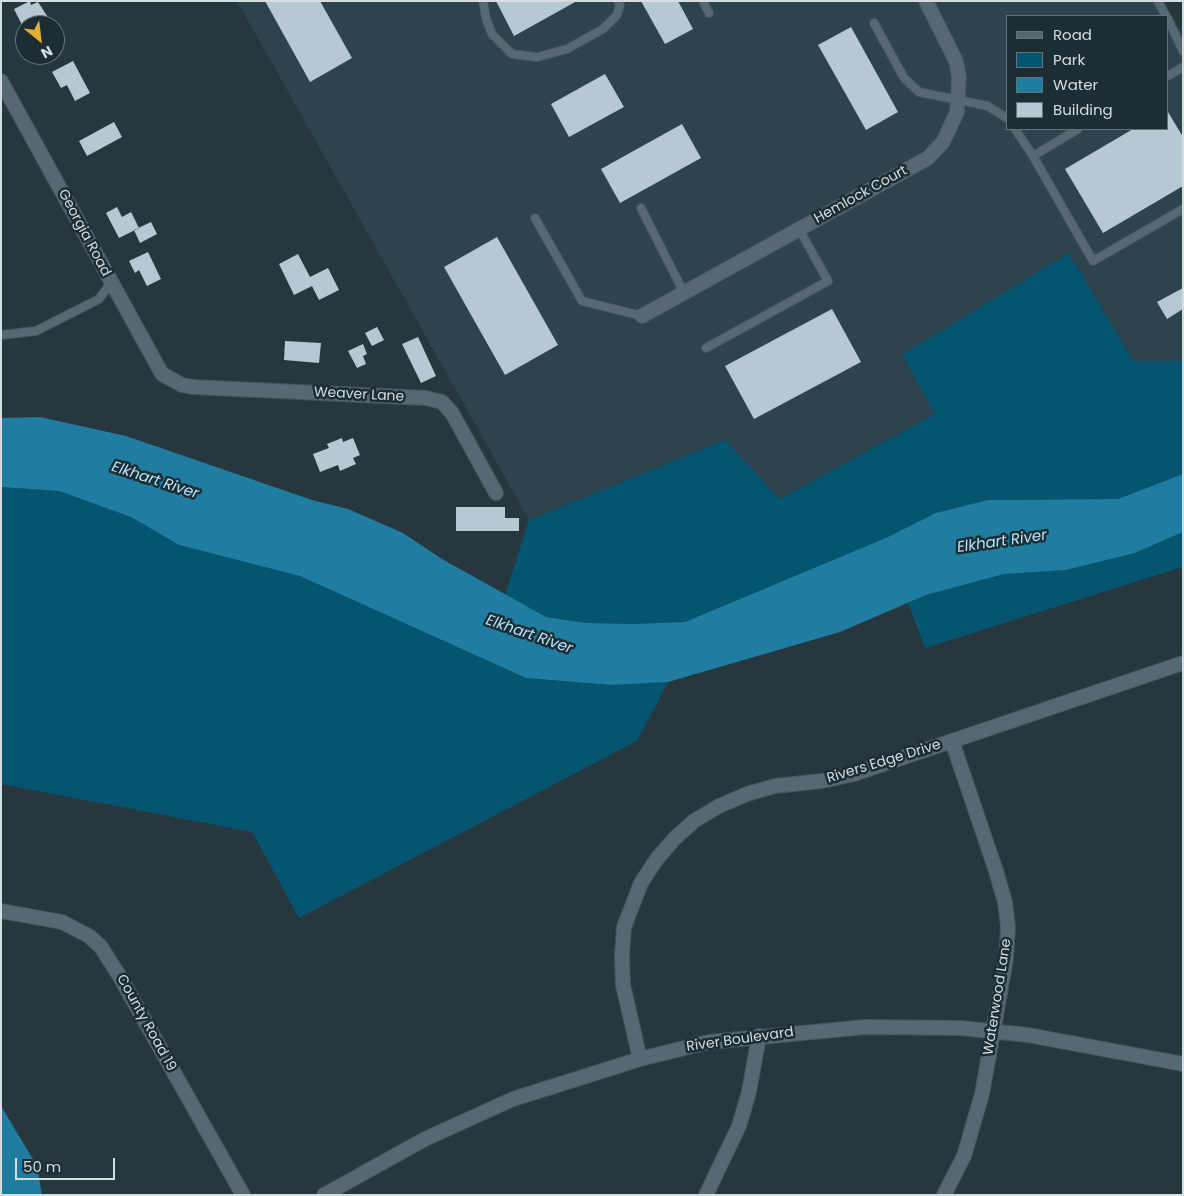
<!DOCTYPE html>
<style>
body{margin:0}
#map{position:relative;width:1184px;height:1196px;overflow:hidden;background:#27373e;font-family:Poppins,sans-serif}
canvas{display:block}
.frame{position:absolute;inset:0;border:2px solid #d3dde2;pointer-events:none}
.legend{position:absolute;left:1006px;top:15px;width:162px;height:115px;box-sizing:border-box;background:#1d2d34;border:1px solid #66737a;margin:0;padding:6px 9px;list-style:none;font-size:15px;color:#d3dde2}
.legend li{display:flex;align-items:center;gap:10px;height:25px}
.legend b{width:25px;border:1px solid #66737a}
.north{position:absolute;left:15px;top:15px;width:50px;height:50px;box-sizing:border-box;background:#1d2d34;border:1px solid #66737a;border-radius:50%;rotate:151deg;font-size:14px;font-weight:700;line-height:20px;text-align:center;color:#d3dde2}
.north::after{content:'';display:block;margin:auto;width:18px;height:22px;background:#e8ab37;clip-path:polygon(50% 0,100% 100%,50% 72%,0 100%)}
.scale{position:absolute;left:15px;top:1158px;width:100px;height:22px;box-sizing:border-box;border:2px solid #d3dde2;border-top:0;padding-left:6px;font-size:15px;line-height:18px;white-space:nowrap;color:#d3dde2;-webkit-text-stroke:4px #1d2d34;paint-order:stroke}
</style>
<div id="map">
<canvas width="1184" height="1196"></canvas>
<div class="frame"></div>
<ul class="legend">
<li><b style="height:6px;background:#566871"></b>Road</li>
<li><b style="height:14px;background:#055571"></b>Park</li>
<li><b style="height:14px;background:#1e7da1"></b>Water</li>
<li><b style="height:14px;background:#b6c9d3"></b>Building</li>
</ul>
<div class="north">N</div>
<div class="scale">50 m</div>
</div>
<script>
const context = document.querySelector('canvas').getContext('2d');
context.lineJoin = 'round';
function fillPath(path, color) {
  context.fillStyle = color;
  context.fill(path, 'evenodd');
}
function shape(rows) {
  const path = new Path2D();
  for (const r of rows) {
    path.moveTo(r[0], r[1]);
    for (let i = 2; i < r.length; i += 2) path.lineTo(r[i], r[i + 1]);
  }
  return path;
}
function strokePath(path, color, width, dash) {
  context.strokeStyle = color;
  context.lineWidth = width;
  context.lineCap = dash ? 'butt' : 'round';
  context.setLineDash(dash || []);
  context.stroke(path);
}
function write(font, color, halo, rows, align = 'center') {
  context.font = font + ' Poppins,sans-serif';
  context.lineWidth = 5;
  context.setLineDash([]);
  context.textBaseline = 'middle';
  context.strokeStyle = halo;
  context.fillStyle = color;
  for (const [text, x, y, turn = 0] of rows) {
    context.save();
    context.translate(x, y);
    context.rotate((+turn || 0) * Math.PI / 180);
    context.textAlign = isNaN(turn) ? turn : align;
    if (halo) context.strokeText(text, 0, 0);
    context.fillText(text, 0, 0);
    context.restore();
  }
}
fillPath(shape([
 [237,1,1163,1,1183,36,1183,361,1133,361,1069,253,902,356,936,413,780,499,725,440,529,520],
 [1008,16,1168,16,1168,129,1008,129]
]), '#2d434e');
fillPath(shape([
 [1069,253,1133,361,1183,361,1183,474,1118,499,988,500,936,513,888,537,685,622,633,624,586,623,546,617,505,595,529,520,725,440,780,499,935,414,902,355],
 [1,487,59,491,131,517,179,545,300,576,526,678,612,685,668,682,637,741,299,918,252,832,1,784],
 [1183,532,1183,567,925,648,908,603,926,595,1004,574,1066,570,1135,553]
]), '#055571');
fillPath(shape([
 [40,417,126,436,312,500,348,509,403,533,442,559,546,617,586,623,633,624,685,622,888,537,936,513,988,500,1118,499,1183,474,1183,532,1135,553,1066,570,1004,574,926,595,840,632,668,682,612,685,526,678,300,576,179,545,131,517,59,491,1,487,1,418],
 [1,1106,37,1166,42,1195,1,1195]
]), '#1e7da1');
fillPath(shape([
 [30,1,31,5,38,2,53,25,22,25,14,9],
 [265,1,320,1,352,58,310,82],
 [496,1,577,1,514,36],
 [641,1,678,1,693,29,665,44],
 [851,27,898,112,866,130,818,45],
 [73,61,90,93,75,101,67,85,61,88,52,72],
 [605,74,624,107,569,137,551,104],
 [1168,112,1183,137,1183,186,1103,233,1065,169,1133,129,1168,129],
 [114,122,122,137,87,156,79,141],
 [682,124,701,158,620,203,601,169],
 [117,207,122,217,131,212,139,228,119,238,106,213],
 [151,222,157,234,140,243,134,230],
 [497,237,558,345,505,375,444,267],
 [148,252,161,279,147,286,139,270,135,273,129,261],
 [298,254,310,277,328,268,339,290,319,300,312,286,294,295,279,264],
 [1183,288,1183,309,1167,319,1157,302],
 [832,309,861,362,754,419,725,366],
 [377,327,384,340,372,346,365,333],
 [418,337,436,376,421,383,402,344],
 [285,341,321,343,319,363,284,360],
 [363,344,367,354,363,356,366,364,357,368,348,351],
 [342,438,343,442,353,438,360,455,353,458,356,464,340,471,338,465,320,472,313,454,329,448,327,444],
 [456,507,505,507,505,518,519,518,519,531,456,531]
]), '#b6c9d3');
const service = shape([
 [483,1,486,18,492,34,512,54,537,57,567,49,603,29,617,15,620,5,618,1],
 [703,1,709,13],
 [1158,1,1166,16],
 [1168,19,1183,51],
 [874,23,904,78,919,92,988,106,1008,119],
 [1168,76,1183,67],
 [1015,129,1033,156,1078,129],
 [1033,156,1093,261,1183,209],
 [641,208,684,293],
 [535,218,582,301,642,316],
 [1,335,36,331,99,299,111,283],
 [706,348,828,281,799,229]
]);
const minor = shape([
 [1,81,162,374,182,385,193,387,426,398,442,402,452,413,496,493],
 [642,316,928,158,943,142,957,112,959,77,956,61,926,1],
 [640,1059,623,985,622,956,624,927,641,883,656,860,674,839,694,821,719,806,747,794,775,786,822,781,854,774,1183,663],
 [324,1195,425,1139,513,1099,640,1059,709,1042,865,1027,960,1028,1028,1035,1183,1064],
 [706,1195,739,1126,749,1092,759,1036],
 [944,1195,964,1156,982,1094,1006,959,1008,927,1005,902,996,871,952,741]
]);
const tertiary = shape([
 [1,911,62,922,89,936,101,947,120,977,243,1195]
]);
strokePath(service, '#46535a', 10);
strokePath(minor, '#46535a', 16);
strokePath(tertiary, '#46535a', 16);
strokePath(service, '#566871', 8);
strokePath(minor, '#566871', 14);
strokePath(tertiary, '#566871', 14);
write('14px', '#d3dde2', '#1d2d34', [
 ["Hemlock Court",861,195,-29],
 ["Georgia Road",84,233,62],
 ["Weaver Lane",359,395,3],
 ["Rivers Edge Drive",884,762,-17],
 ["Waterwood Lane",998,997,-81],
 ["County Road 19",146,1023,61],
 ["River Boulevard",740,1040,-8]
]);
write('italic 15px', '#b3e5fe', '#1d2d34', [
 ["Elkhart River",155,481,18],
 ["Elkhart River",1002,542,-8],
 ["Elkhart River",529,635,19]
]);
</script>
